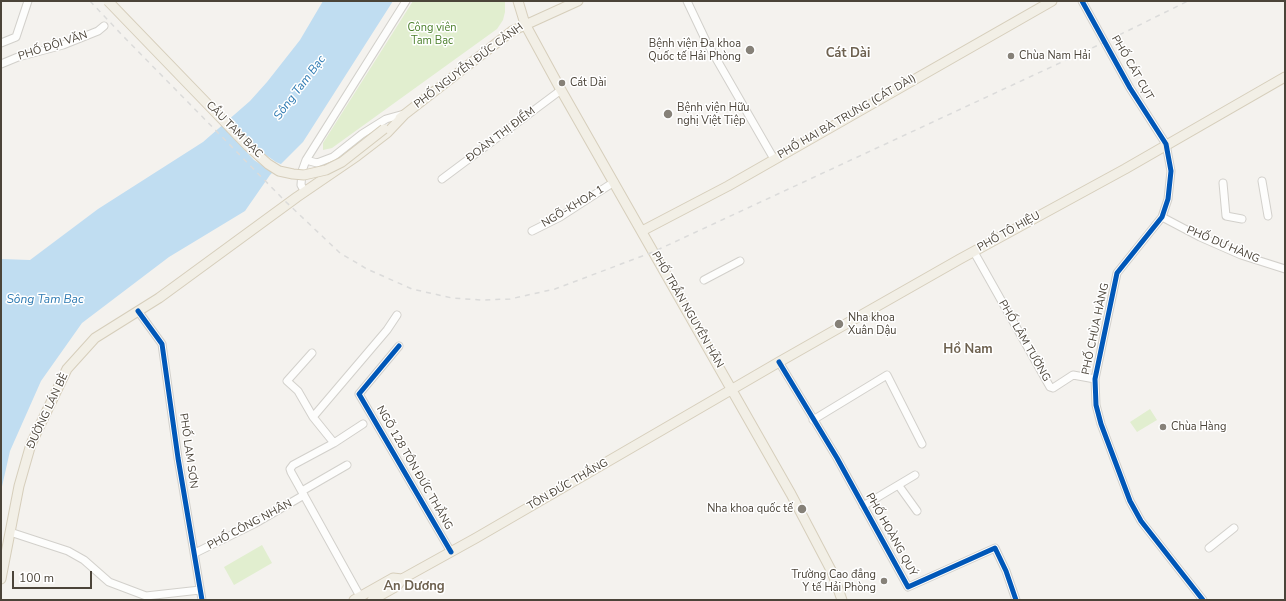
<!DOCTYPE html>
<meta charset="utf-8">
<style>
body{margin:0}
#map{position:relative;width:1286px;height:601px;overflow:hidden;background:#f4f2ee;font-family:"Nunito Sans",sans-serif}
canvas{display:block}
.frame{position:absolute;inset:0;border:2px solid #4b4439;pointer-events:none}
.scale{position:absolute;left:12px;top:571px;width:80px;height:18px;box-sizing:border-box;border:2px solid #4b4439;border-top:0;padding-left:5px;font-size:12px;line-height:14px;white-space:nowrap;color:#4b4439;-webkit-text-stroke:3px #fff;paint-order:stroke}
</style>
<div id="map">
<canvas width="1286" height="601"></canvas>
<div class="frame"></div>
<div class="scale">100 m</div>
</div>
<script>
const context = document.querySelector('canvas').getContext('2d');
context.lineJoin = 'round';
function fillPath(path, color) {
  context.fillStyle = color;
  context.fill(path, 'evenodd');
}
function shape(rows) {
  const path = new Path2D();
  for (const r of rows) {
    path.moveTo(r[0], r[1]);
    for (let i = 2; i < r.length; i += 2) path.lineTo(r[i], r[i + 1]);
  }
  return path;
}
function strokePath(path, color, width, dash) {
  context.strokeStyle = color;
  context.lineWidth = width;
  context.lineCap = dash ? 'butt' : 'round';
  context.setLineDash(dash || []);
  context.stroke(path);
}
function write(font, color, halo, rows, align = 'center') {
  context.font = font + ' "Nunito Sans",sans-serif';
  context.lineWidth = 3;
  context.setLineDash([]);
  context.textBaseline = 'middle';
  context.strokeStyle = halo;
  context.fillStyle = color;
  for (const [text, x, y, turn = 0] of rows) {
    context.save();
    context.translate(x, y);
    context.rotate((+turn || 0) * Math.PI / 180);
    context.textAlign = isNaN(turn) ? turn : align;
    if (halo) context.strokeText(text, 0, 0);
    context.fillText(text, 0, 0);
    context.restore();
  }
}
fillPath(shape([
 [413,1,505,1,505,12,503,20,497,29,332,148,323,150,323,143],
 [1150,409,1157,420,1137,432,1130,422],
 [262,545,272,563,234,585,224,567]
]), '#e1eecf');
fillPath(shape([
 [323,1,393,1,303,142,270,175,245,211,169,257,82,323,41,381,10,451,1,491,1,259,30,260,98,209,203,142,250,101,267,82,300,40]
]), '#c0ddf1');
fillPath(shape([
 [229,118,263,153,276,162,283,165,276,172,266,168,254,160,221,125]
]), '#f4f2ee');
const minor = shape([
 [687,1,706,41,774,159],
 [1082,1,1130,88,1166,144,1171,171,1168,199,1162,217,1117,273,1095,379,1096,405,1101,424,1130,501,1141,521,1203,600],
 [1,43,16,37,28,1],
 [1,64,18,57,63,45,98,31,104,26],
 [306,160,317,163,333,157,362,134,386,119,404,114],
 [442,179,561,90],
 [1262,181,1268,216],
 [1223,183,1226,216,1242,219],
 [305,192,301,185,302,171,306,160,406,1],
 [1162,217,1200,237,1241,255,1285,269],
 [532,231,560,217,614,182],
 [974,252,1050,387,1053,388,1073,375,1095,379],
 [704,280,740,261],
 [138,311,162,344,178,458,202,600],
 [399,346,359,394,451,552],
 [312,353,287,381,298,391,313,417,334,443],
 [779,362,837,458,908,587,995,548,1006,571,1016,600],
 [313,417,387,330,397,315],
 [813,420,887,375,922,444],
 [899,486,917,511],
 [302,491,347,465],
 [863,506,915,475],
 [10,532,68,551,84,560,109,582,146,596,200,590],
 [1209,548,1234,528],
 [195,553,254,524,304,495],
 [362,600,291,472,290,469,293,465,334,443,363,424]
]);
const major = shape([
 [518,1,525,24,561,90,791,494,832,572,842,600],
 [400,118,512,31,578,1],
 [642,231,728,186,1052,1],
 [1,579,19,486,31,444,67,369,95,338,159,298,297,197,357,156,387,133,405,114],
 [354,600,393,578,402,579],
 [372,600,397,586,402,579,476,538,779,362,960,259,1125,169,1285,77]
]);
strokePath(minor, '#d2d0cb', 9);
strokePath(major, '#d6cebb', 11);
strokePath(minor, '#fdfdfc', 7);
strokePath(major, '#f2efe6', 9);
strokePath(shape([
 [90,1,122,35,285,201,340,253,367,269,412,289,452,298,482,300,510,299,555,289,653,252,1105,42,1188,1]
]), '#dbdbda', 1.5, [5, 5]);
const majorBridge = shape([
 [108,1,248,146,268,164,279,171,293,174,304,175,326,170,342,162,384,129]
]);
strokePath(majorBridge, '#d6cebb', 11, []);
strokePath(majorBridge, '#f2efe6', 9);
strokePath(shape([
 [1082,1,1130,88,1166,144,1171,171,1168,199,1162,217,1117,273,1095,379,1096,405,1101,424,1130,501,1141,521,1203,600],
 [138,311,162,344,178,458,202,600],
 [399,346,359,394,451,552],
 [779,362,837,458,908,587,995,548,1006,571,1016,600]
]), '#0057b8', 5);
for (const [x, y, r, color] of [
 [750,50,5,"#868178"],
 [1011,56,4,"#868178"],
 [562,83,4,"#868178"],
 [668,114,5,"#868178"],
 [839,324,5,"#868178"],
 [1163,427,4,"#868178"],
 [802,509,5,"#868178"],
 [884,581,4,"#868178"]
]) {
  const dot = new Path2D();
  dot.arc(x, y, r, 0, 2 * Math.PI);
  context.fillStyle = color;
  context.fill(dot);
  strokePath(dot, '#fff', 1.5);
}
write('11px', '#4a7f2a', '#fff', [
 ["Công viên",432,28],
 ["Tam Bạc",432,41]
]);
write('11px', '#4b4439', '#fff', [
 ["Bệnh viện Đa khoa",741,44,"right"],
 ["Quốc tế Hải Phòng",741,57,"right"],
 ["Chùa Nam Hải",1019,56],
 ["Cát Dài",570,83],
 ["Bệnh viện Hữu",677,108],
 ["nghị Việt Tiệp",677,121],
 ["Nha khoa",848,318],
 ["Xuân Dậu",848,331],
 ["Chùa Hàng",1171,427],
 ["Nha khoa quốc tế",793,509,"right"],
 ["Trường Cao đẳng",876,575,"right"],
 ["Y tế Hải Phòng",876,588,"right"]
], 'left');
write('11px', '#4b4439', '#fff', [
 ["PHỐ ĐỘI VĂN",53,46,-18],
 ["PHỐ NGUYỄN ĐỨC CẢNH",469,66,-37],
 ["PHỐ CÁT CỤT",1132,68,60],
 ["PHỐ HAI BÀ TRƯNG (CÁT DÀI)",847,117,-30],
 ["CẦU TAM BẠC",234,130,45],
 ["ĐOÀN THỊ ĐIỂM",501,135,-37],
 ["NGÕ-KHOA 1",573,207,-31],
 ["PHỐ TÔ HIỆU",1009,232,-29],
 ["PHỐ DƯ HÀNG",1223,245,23],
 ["PHỐ TRẦN NGUYÊN HÃN",687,310,60],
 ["PHỐ CHÙA HÀNG",1096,329,-78],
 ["PHỐ LÂM TƯỜNG",1024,341,60],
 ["ĐƯỜNG LÁN BÈ",48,411,-65],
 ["PHỐ LAM SƠN",188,451,82],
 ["NGÕ 128 TÔN ĐỨC THẮNG",414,468,60],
 ["TÔN ĐỨC THẮNG",568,485,-30],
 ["PHỐ CÔNG NHÂN",250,525,-28],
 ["PHỐ HOÀNG QUÝ",891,535,61]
]);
write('italic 12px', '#2e7ab2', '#fff', [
 ["Sông Tam Bạc",300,88,-53],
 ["Sông Tam Bạc",45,300]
]);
write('bold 13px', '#6e6250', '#fff', [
 ["Cát Dài",848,54],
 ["Hồ Nam",968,350],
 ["An Dương",414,587]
]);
</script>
